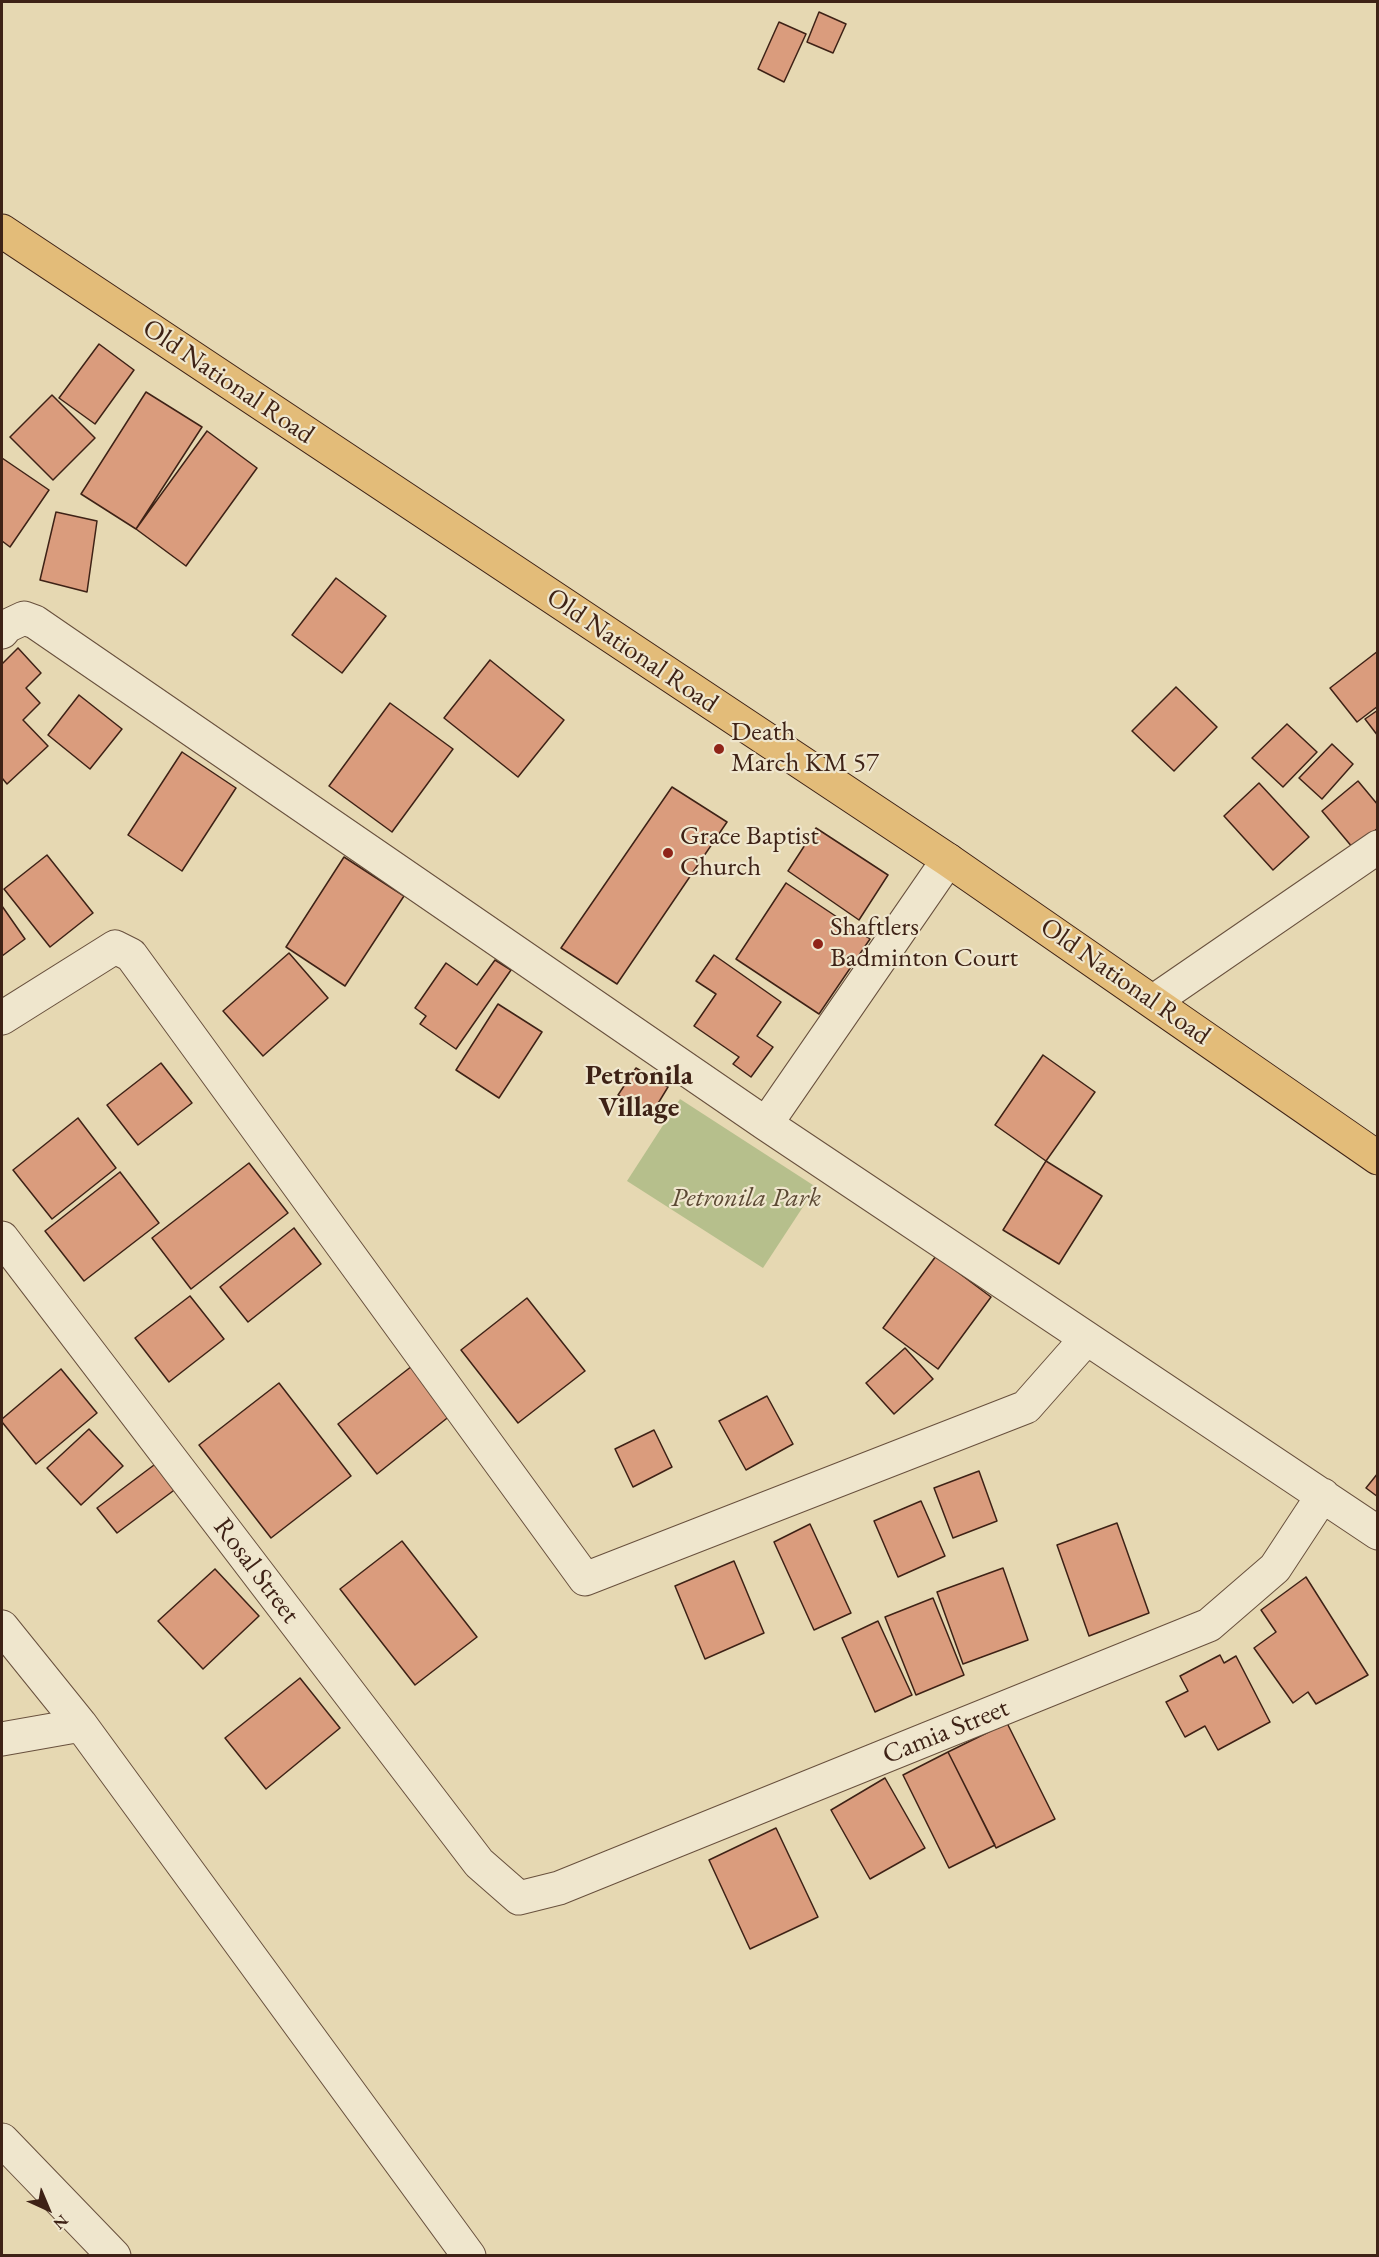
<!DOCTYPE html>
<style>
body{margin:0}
#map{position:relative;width:1379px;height:2257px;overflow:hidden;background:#e6d8b2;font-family:"EB Garamond",serif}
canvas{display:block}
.frame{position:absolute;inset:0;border:3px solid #3e2216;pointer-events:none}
.north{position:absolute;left:18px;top:2179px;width:60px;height:60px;-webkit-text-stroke:4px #efe6cd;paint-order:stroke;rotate:136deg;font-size:16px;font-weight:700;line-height:24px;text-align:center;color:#3e2216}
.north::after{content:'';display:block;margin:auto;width:21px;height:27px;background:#3e2216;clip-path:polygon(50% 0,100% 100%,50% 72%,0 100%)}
</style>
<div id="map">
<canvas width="1379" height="2257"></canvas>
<div class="frame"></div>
<div class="north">N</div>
</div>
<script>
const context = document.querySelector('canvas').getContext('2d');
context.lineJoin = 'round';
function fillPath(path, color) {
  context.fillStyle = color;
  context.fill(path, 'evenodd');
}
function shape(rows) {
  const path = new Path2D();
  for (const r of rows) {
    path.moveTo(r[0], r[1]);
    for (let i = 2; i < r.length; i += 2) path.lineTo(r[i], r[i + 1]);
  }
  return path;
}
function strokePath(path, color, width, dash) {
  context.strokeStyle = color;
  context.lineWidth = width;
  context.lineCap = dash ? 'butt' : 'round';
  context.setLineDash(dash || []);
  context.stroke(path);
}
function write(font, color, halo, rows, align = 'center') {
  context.font = font + ' "EB Garamond",serif';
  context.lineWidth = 4.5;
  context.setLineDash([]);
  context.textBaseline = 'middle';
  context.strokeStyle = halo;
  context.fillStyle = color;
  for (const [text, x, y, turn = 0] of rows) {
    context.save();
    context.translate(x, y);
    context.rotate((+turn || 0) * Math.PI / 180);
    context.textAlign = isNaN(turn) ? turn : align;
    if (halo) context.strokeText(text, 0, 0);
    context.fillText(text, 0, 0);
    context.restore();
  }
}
fillPath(shape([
 [680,1099,816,1187,763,1268,627,1181]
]), '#b6bf8c');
const building = shape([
 [819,12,846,24,833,53,807,42,819,12],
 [779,22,806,34,784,82,758,69,779,22],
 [99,344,134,370,95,424,59,398,99,344],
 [146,392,202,427,136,529,81,494,146,392],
 [52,395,95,438,53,480,10,437,52,395],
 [207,431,257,468,186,566,136,529,207,431],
 [2,458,49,490,10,547,2,541,2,458],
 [56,512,97,521,87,592,40,580,56,512],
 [336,578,386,616,342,673,292,635,336,578],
 [18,648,41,673,26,688,40,703,23,720,48,746,7,784,2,778,2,664,18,648],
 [1378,651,1378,706,1357,722,1330,688,1378,651],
 [490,660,564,720,518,777,444,718,490,660],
 [1176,687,1217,727,1174,771,1132,731,1176,687],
 [79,695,122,729,90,769,48,735,79,695],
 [390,703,453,749,392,832,329,786,390,703],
 [1378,710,1378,736,1365,719,1378,710],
 [1287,724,1317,752,1283,787,1252,758,1287,724],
 [1332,744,1353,764,1322,799,1299,778,1332,744],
 [182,752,236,788,182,871,128,835,182,752],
 [1358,781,1378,805,1378,828,1353,848,1322,811,1358,781],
 [1259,783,1309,837,1273,870,1224,816,1259,783],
 [672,787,727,822,617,984,561,948,672,787],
 [816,828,888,875,859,920,788,871,816,828],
 [47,855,93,913,50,947,4,889,47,855],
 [344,857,404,896,345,986,286,947,344,857],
 [786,883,870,939,819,1014,736,959,786,883],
 [2,906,25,939,2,956,2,906],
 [289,953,328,998,263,1056,223,1011,289,953],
 [714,955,781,1002,757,1036,773,1047,751,1077,733,1064,739,1057,694,1026,716,994,696,981,714,955],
 [495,960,511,970,456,1049,420,1024,426,1016,415,1008,446,963,477,985,495,960],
 [498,1004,542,1032,499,1098,456,1070,498,1004],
 [1043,1055,1095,1092,1046,1161,995,1125,1043,1055],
 [161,1063,192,1103,138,1145,107,1105,161,1063],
 [636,1068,668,1087,651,1115,618,1095,636,1068],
 [78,1118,116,1168,52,1219,13,1170,78,1118],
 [1046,1161,1102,1196,1059,1264,1003,1230,1046,1161],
 [249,1163,288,1213,191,1289,152,1238,249,1163],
 [120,1172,159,1223,84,1281,45,1231,120,1172],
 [294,1228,321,1264,248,1322,220,1287,294,1228],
 [936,1256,991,1297,938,1369,883,1328,936,1256],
 [190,1296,224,1339,169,1382,135,1338,190,1296],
 [527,1298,585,1371,518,1423,461,1350,527,1298],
 [905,1348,933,1379,894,1414,866,1383,905,1348],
 [412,1366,451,1415,377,1474,338,1424,412,1366],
 [61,1369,97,1413,36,1464,2,1422,2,1419,61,1369],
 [279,1383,351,1476,271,1538,199,1445,279,1383],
 [767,1396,793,1444,746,1470,719,1421,767,1396],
 [89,1429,123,1466,81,1505,47,1468,89,1429],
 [654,1430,672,1467,633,1487,615,1449,654,1430],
 [158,1462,177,1488,117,1533,97,1508,158,1462],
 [979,1471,997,1521,953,1538,934,1488,979,1471],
 [1378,1473,1378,1497,1366,1488,1378,1473],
 [921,1501,945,1556,898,1577,874,1521,921,1501],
 [1117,1523,1149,1613,1089,1636,1057,1545,1117,1523],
 [810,1524,851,1613,814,1630,774,1542,810,1524],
 [402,1541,477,1637,415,1685,340,1589,402,1541],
 [734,1561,764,1633,705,1659,675,1586,734,1561],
 [1003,1568,1028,1640,963,1664,937,1592,1003,1568],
 [215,1569,259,1616,203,1669,158,1621,215,1569],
 [1306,1577,1368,1675,1316,1704,1308,1692,1293,1703,1254,1648,1276,1632,1261,1610,1306,1577],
 [933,1598,964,1675,916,1695,885,1617,933,1598],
 [878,1621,912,1695,875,1712,842,1638,878,1621],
 [1220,1655,1224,1663,1236,1656,1270,1722,1218,1750,1205,1726,1185,1737,1166,1702,1188,1691,1180,1676,1220,1655],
 [300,1678,340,1728,266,1789,225,1738,300,1678],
 [1007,1723,1055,1819,996,1848,948,1752,1007,1723],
 [948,1752,995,1845,949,1868,903,1775,948,1752],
 [885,1778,925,1848,870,1879,831,1810,885,1778],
 [776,1828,818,1917,750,1949,709,1860,776,1828]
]);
fillPath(building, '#da9c7d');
strokePath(building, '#3e2216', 1.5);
const minor = shape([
 [2,632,7,626,24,618,35,622,766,1124,1378,1533],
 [1154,1001,1378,847],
 [2,1018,115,947,131,955,585,1579,1026,1407,1086,1339],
 [766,1124,948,860],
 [2,1238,479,1863,519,1898,559,1888,1209,1625,1275,1568,1323,1495],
 [2,1627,81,1725,469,2256],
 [2,1739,81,1725],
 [2,2140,114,2256]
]);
const major = shape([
 [2,231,948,860,1378,1158]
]);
strokePath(minor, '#68503d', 35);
strokePath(major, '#3e2216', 35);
strokePath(minor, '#efe6cd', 33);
strokePath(major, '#e3bc79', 33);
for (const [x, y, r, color] of [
 [719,749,6,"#8f2418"],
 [668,853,6,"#8f2418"],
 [818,944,6,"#8f2418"]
]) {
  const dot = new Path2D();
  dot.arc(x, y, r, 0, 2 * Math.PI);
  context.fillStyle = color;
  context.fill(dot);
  strokePath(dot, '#efe6cd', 2);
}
write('27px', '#3e2216', '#efe6cd', [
 ["Old National Road",228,382,34],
 ["Old National Road",632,651,34],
 ["Old National Road",1125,982,35],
 ["Rosal Street",256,1571,53],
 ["Camia Street",946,1732,-22]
]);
write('27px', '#3e2216', '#efe6cd', [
 ["Death",731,733],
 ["March KM 57",731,764],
 ["Grace Baptist",680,837],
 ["Church",680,868],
 ["Shaftlers",830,928],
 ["Badminton Court",830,959]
], 'left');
write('italic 27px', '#5c4934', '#efe6cd', [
 ["Petronila Park",746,1199]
]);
write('bold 28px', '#3e2216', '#efe6cd', [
 ["Petronila",639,1076],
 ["Village",639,1108]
]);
</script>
